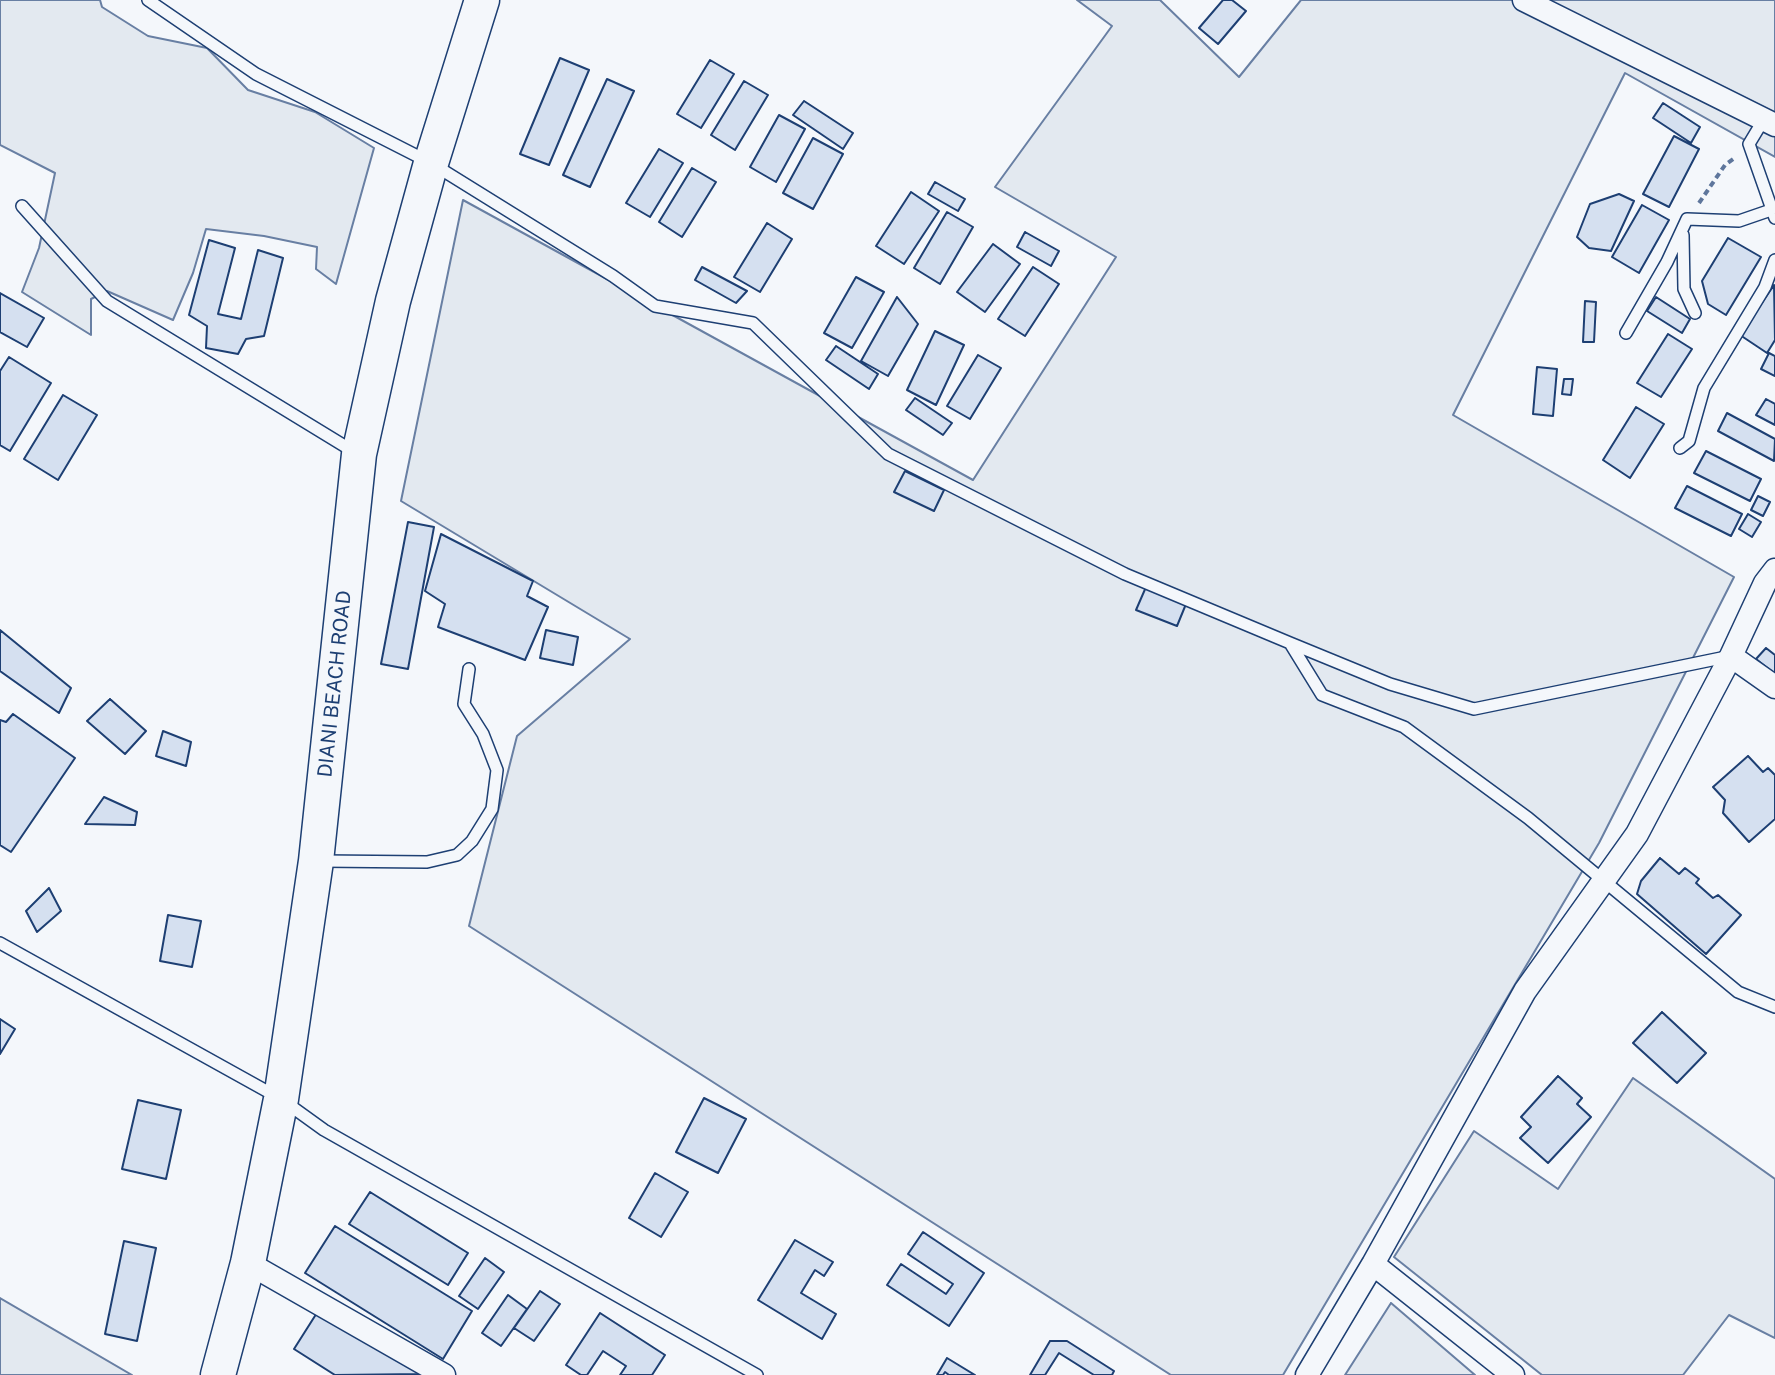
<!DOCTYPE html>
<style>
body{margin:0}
canvas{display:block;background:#f4f7fb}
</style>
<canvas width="1775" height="1375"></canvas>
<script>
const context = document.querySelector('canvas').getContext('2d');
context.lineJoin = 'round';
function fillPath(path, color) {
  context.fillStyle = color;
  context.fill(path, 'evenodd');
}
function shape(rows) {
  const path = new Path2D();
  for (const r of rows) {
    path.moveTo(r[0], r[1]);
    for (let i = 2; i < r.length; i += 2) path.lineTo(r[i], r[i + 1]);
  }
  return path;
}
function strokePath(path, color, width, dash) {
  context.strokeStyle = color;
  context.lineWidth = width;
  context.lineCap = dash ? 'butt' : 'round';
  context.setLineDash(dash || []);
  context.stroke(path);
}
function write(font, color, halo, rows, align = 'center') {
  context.font = font + ' "Public Sans",sans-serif';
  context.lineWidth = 6;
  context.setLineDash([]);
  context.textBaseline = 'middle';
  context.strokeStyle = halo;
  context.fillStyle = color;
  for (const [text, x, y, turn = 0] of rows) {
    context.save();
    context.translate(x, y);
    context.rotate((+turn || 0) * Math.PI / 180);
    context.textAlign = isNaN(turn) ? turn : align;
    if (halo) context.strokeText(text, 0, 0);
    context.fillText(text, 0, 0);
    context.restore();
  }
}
const green = shape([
 [0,0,100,0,102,7,148,36,207,48,248,90,315,112,374,148,336,284,316,269,317,247,264,236,206,229,193,273,173,320,107,291,91,299,91,335,22,292,39,248,55,173,0,145,0,0],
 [1077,0,1160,0,1239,77,1301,0,1775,0,1775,157,1625,73,1453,415,1734,577,1599,843,1283,1375,1171,1375,469,926,517,736,630,639,401,501,463,200,973,480,1116,257,995,187,1112,26,1077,0],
 [1633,1078,1775,1179,1775,1338,1729,1315,1683,1375,1542,1375,1394,1257,1474,1131,1558,1189,1633,1078],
 [0,1298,132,1375,0,1375,0,1298],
 [1391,1303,1475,1375,1345,1375,1391,1303]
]);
fillPath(green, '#e3e9f0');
strokePath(green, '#687fa3', 2);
const building = shape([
 [1223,0,1232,0,1246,11,1218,44,1199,28,1223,0],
 [560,58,589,70,549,165,520,154,560,58],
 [710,60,734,74,701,128,677,114,710,60],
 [607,79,634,91,590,187,563,175,607,79],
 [744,81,768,95,735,150,711,135,744,81],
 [804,101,853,133,843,149,793,115,804,101],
 [1663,103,1700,127,1691,143,1653,118,1663,103],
 [779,115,805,129,776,182,750,167,779,115],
 [1674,136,1699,149,1669,207,1643,194,1674,136],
 [813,138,843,154,813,209,783,193,813,138],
 [659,149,683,163,650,217,626,203,659,149],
 [692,168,716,182,682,237,659,222,692,168],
 [935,182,965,199,958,211,928,194,935,182],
 [911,192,939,211,904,264,876,246,911,192],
 [1619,194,1634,201,1611,251,1589,248,1577,237,1590,204,1619,194],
 [1642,205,1669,220,1639,273,1612,257,1642,205],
 [947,212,973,227,940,284,914,268,947,212],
 [767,223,792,239,760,292,734,277,767,223],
 [1025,232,1059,251,1051,266,1017,247,1025,232],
 [1728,238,1761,257,1726,315,1708,304,1702,281,1728,238],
 [209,240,235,248,218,314,241,319,258,250,283,258,264,336,246,339,238,354,206,348,207,326,189,315,209,240],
 [993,244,1020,264,985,312,957,292,993,244],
 [702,267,747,291,736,303,695,280,702,267],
 [1033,267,1059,284,1025,336,998,319,1033,267],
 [856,277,884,292,852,348,824,333,856,277],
 [1774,285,1775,340,1767,353,1740,335,1774,285],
 [0,293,44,318,27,347,0,332,0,293],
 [897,297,918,324,888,376,861,361,897,297],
 [1656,297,1690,319,1682,333,1647,311,1656,297],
 [1585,301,1596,302,1594,342,1583,342,1585,301],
 [935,331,964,345,936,405,907,390,935,331],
 [1668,334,1692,349,1661,397,1637,383,1668,334],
 [836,346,878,374,869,389,826,360,836,346],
 [1769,353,1775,356,1775,376,1761,369,1769,353],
 [978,355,1001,368,970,419,947,406,978,355],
 [9,357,51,383,10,451,0,445,0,371,9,357],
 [1537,367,1557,369,1553,416,1533,414,1537,367],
 [1564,379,1573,379,1571,395,1562,394,1564,379],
 [63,395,97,415,58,480,24,459,63,395],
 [915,398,952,423,943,435,906,410,915,398],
 [1766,399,1775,404,1775,425,1756,415,1766,399],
 [1636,407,1664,424,1630,478,1603,460,1636,407],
 [1727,413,1775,439,1774,461,1718,431,1727,413],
 [1706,451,1761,479,1750,501,1694,473,1706,451],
 [905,471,944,490,934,511,894,492,905,471],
 [1687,486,1742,514,1731,536,1675,508,1687,486],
 [1758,496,1770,502,1763,516,1751,510,1758,496],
 [1748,514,1761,522,1752,537,1739,529,1748,514],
 [408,522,434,527,408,669,381,664,408,522],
 [441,534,533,581,527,596,548,607,525,660,438,627,445,604,425,591,441,534],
 [1146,587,1186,604,1177,626,1136,610,1146,587],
 [0,630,71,688,59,713,0,671,0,630],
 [546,630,578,637,573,665,540,658,546,630],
 [1766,648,1775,655,1775,674,1756,659,1766,648],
 [110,699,146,731,125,754,87,721,110,699],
 [13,714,75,758,11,852,0,845,0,720,6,722,13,714],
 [163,731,191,742,186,766,156,756,163,731],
 [1748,756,1763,772,1768,768,1775,775,1775,819,1749,842,1723,813,1725,800,1713,787,1748,756],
 [104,797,137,812,135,825,85,824,104,797],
 [1660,858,1679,874,1685,868,1699,879,1696,883,1713,898,1718,895,1741,915,1706,954,1637,894,1641,881,1660,858],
 [49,888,61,911,37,932,26,911,49,888],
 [168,915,201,921,192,967,160,961,168,915],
 [1662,1012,1706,1053,1677,1083,1633,1043,1662,1012],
 [0,1019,15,1029,0,1054,0,1019],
 [1558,1076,1582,1098,1577,1104,1591,1117,1548,1163,1520,1138,1531,1127,1521,1117,1558,1076],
 [704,1098,746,1119,718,1173,676,1152,704,1098],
 [138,1100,181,1110,166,1179,122,1169,138,1100],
 [655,1173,688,1192,661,1237,629,1218,655,1173],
 [370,1192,468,1253,448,1285,349,1224,370,1192],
 [335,1226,472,1311,443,1359,305,1273,335,1226],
 [923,1232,984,1273,949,1326,887,1285,901,1264,946,1294,953,1284,908,1254,923,1232],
 [795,1240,833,1262,824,1276,815,1270,801,1293,836,1314,822,1339,758,1300,795,1240],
 [124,1241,156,1248,137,1341,105,1334,124,1241],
 [485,1258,504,1272,478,1309,459,1296,485,1258],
 [540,1291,560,1304,534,1341,514,1328,540,1291],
 [508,1295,527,1309,501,1346,482,1333,508,1295],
 [320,1308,422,1374,335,1375,294,1349,320,1308],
 [600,1313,665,1355,652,1375,620,1375,626,1366,603,1351,587,1375,581,1375,566,1365,600,1313],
 [1050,1341,1067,1341,1114,1371,1112,1375,1094,1375,1059,1353,1045,1375,1030,1375,1050,1341],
 [947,1358,975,1375,949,1375,945,1372,943,1375,937,1375,947,1358]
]);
fillPath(building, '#d5e0f0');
strokePath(building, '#1d3f73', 2);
const service = shape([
 [148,0,256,74,431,163,613,276,655,306,753,323,888,454,1125,574,1290,643,1390,684,1474,709,1731,656],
 [1764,119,1749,144,1775,218],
 [22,206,107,301,356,453],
 [1683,235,1684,289,1695,313],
 [1626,333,1667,262,1687,219,1739,221,1771,210],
 [1680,448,1689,441,1704,388,1765,287,1775,260],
 [1290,643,1322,695,1404,727,1528,818,1738,992,1775,1007],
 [321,861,427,862,457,855,472,841,492,809,497,770,483,734,464,704,469,669],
 [0,943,281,1099,324,1130,757,1375]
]);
const minor = shape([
 [1524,0,1775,125],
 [1731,656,1775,687],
 [248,1263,444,1375],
 [1373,1264,1513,1375],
 [1307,1375,1373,1264,1525,991,1637,834,1731,656,1765,583,1775,570]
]);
const primary = shape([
 [218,1375,248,1263,281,1099,316,861,359,454,393,301,431,163,482,0]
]);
strokePath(service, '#1d3f73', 14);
strokePath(minor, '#1d3f73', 25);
strokePath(primary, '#1d3f73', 37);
strokePath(shape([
 [1699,203,1725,165,1736,157]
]), '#5e769c', 4, [6, 4]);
strokePath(service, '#f4f7fb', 11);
strokePath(minor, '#f4f7fb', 22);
strokePath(primary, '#f4f7fb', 34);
write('20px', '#1d3f73', '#f4f7fb', [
 ["DIANI BEACH ROAD",335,684,-84]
]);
</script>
